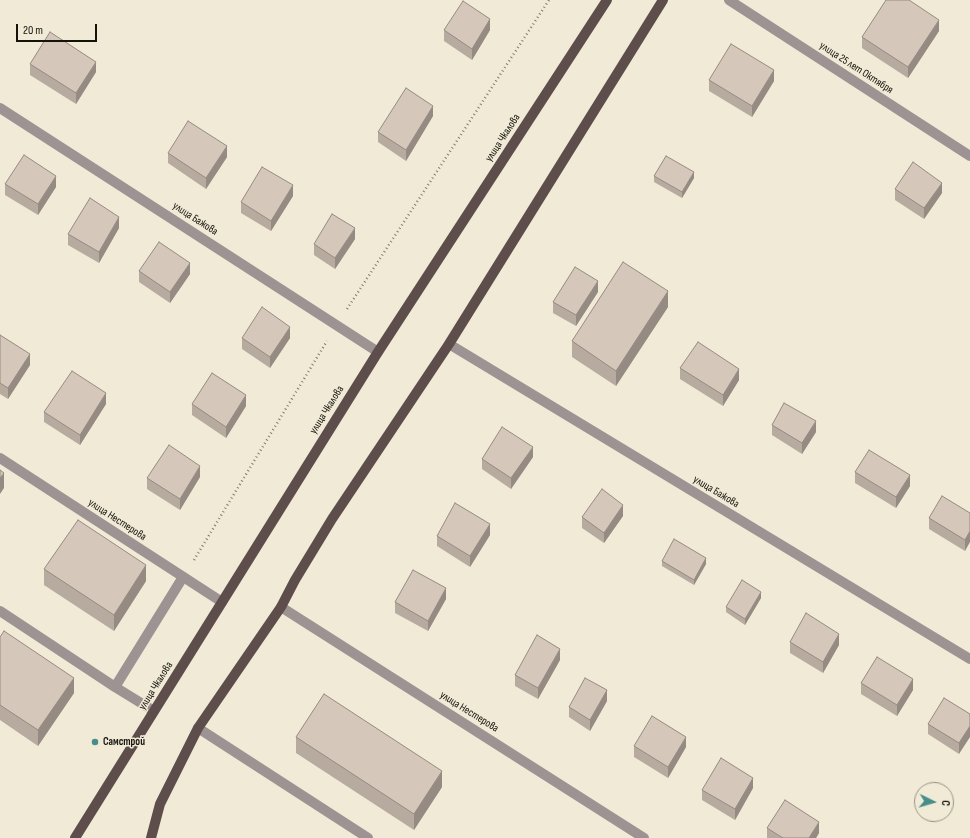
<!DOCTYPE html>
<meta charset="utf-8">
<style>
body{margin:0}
#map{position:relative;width:970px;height:838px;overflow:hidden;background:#f0ead7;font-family:"Sofia Sans Condensed",sans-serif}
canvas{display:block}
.north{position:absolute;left:914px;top:782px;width:40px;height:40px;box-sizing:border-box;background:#f0ead7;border:1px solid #989485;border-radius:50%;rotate:95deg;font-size:11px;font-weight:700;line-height:16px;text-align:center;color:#14120b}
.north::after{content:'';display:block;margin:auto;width:14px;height:18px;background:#478e88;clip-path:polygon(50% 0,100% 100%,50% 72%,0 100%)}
.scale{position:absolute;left:16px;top:24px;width:81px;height:18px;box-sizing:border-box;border:2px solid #14120b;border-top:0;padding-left:5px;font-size:12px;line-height:14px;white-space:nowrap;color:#14120b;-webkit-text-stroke:3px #f0ead7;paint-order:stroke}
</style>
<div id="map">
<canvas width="970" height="838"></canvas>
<div class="north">С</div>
<div class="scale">20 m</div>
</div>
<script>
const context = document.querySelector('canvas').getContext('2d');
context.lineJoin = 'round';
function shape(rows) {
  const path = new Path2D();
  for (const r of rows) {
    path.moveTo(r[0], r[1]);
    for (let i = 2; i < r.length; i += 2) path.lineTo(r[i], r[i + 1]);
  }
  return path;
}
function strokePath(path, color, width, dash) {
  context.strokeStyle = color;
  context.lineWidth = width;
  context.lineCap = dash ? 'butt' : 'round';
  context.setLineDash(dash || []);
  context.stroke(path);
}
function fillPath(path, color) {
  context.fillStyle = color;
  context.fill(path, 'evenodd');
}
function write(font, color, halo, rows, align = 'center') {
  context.font = font + ' "Sofia Sans Condensed",sans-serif';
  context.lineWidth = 3;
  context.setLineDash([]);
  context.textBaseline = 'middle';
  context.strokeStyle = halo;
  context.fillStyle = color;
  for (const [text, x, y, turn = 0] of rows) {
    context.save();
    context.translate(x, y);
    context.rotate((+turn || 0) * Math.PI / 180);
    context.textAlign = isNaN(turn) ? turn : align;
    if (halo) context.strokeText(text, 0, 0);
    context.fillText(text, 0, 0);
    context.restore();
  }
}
strokePath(shape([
 [347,309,549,0],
 [194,560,327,341]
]), '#827e71', 2.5, [1, 3]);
strokePath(shape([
 [0,611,115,687,183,577],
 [115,687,154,711],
 [198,728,368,838]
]), '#9d9392', 10);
strokePath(shape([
 [729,0,970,156],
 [0,108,378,352],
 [449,344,970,659],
 [0,458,222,602],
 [281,607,644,838]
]), '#9d9392', 10);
strokePath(shape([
 [75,838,378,352,607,0],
 [151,838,160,804,198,728,281,607,295,580,332,519,449,344,663,0]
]), '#5d4e4b', 10);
fillPath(shape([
 [444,30,490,30,472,60,444,41],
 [939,31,908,78,862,48,862,37],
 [30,64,96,72,76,104,30,75],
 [709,80,774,81,752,117,709,91],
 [433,116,406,161,378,142,378,132],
 [168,153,227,157,206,189,168,163],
 [654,176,694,178,682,198,654,182],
 [5,184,56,187,38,215,5,195],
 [895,189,942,193,924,219,895,200],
 [293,196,271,231,241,213,241,202],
 [119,228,99,263,68,245,68,234],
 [355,239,335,269,314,255,314,244],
 [139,271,190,274,170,303,139,282],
 [598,292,576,326,553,313,553,302],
 [668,307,616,386,572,357,572,341],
 [0,335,30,365,8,399,0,394],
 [242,338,290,338,270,368,242,349],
 [680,368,739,380,723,406,680,379],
 [106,404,80,445,44,422,44,412],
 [192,404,246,406,226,438,192,415],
 [772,425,816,432,802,454,772,435],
 [533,457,511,489,482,469,482,459],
 [855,472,910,486,896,508,855,483],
 [200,477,180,510,147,489,147,478],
 [970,513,965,551,929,529,929,518],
 [623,516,604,543,582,528,582,517],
 [490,535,470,567,437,546,437,536],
 [662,561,706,564,694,585,662,566],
 [44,569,146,581,114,631,44,585],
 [761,598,745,625,726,612,726,607],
 [446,599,428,631,395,613,395,602],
 [0,637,74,693,38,746,0,720],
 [790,642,839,645,823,673,790,653],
 [560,660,538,699,515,686,515,675],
 [861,683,913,690,897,716,861,694],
 [607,701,590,731,569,717,569,707],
 [970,714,959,754,928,734,928,724],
 [296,737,442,787,414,830,296,753],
 [634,746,686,747,668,778,634,757],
 [753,788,735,820,702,800,702,790],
 [767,828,819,833,816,838,767,838]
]), '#b7ab9f');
fillPath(shape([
 [490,19,490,30,472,60,472,49],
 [939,20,939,31,908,78,908,67],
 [96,62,96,72,76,104,76,93],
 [774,70,774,81,752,117,752,106],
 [433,106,433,116,406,161,406,150],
 [227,146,227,157,206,189,206,178],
 [694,172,694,178,682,198,682,192],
 [56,176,56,187,38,215,38,204],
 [942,183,942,193,924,219,924,208],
 [293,185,293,196,271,231,271,221],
 [119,217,119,228,99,263,99,252],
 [355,228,355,239,335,269,335,258],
 [190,263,190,274,170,303,170,292],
 [598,281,598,292,576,326,576,315],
 [668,291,668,307,616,386,616,371],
 [290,327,290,338,270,368,270,357],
 [30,354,30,365,8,399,8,388],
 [739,369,739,380,723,406,723,395],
 [106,393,106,404,80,445,80,435],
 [246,395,246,406,226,438,226,427],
 [816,421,816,432,802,454,802,443],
 [533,447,533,457,511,489,511,478],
 [200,466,200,477,180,510,180,499],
 [4,473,4,488,0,494,0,478],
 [910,475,910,486,896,508,896,497],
 [623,505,623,516,604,543,604,533],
 [490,524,490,535,470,567,470,556],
 [970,531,970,542,965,551,965,540],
 [706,558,706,564,694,585,694,580],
 [146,565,146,581,114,631,114,615],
 [446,588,446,599,428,631,428,621],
 [761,592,761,598,745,625,745,619],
 [839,634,839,645,823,673,823,662],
 [560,649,560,660,538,699,538,688],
 [74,678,74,693,38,746,38,730],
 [913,679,913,690,897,716,897,705],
 [607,690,607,701,590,731,590,720],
 [970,726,970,737,959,754,959,743],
 [686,737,686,747,668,778,668,767],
 [442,771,442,787,414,830,414,814],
 [753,778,753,788,735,820,735,809],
 [819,822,819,833,816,838,809,838]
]), '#958b82');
const building = shape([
 [886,0,909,0,939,20,908,67,862,37,886,0],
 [463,1,490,19,472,49,444,30,463,1],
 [50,32,96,62,76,93,30,64,50,32],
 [731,44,774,70,752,106,709,80,731,44],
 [406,88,433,106,406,150,378,132,406,88],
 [188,121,227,146,206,178,168,153,188,121],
 [24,155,56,176,38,204,5,184,24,155],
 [666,156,694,172,682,192,654,176,666,156],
 [913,162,942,183,924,208,895,189,913,162],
 [262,167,293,185,271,221,241,202,262,167],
 [90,198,119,217,99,252,68,234,90,198],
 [332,214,355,228,335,258,314,244,332,214],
 [159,242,190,263,170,292,139,271,159,242],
 [623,262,668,291,616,371,572,341,623,262],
 [575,267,598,281,576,315,553,302,575,267],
 [262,307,290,327,270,357,242,338,262,307],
 [0,335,30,354,8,388,0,383,0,335],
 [698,342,739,369,723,395,680,368,698,342],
 [72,371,106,393,80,435,44,412,72,371],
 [212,373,246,395,226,427,192,404,212,373],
 [784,403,816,421,802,443,772,425,784,403],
 [502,427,533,447,511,478,482,459,502,427],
 [169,445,200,466,180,499,147,478,169,445],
 [869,450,910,475,896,497,855,472,869,450],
 [0,470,4,473,0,478,0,470],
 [602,489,623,505,604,533,582,517,602,489],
 [942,496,970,513,970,531,965,540,929,518,942,496],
 [455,503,490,524,470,556,437,536,455,503],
 [78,520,146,565,114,615,44,569,78,520],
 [674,539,706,558,694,580,662,561,674,539],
 [413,570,446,588,428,621,395,602,413,570],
 [742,580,761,592,745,619,726,607,742,580],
 [806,613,839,634,823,662,790,642,806,613],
 [4,631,74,678,38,730,0,705,0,637,4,631],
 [537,635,560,649,538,688,515,675,537,635],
 [877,657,913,679,897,705,861,683,877,657],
 [585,678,607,690,590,720,569,707,585,678],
 [324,694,442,771,414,814,296,737,324,694],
 [944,698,970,714,970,726,959,743,928,724,944,698],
 [652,716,686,737,668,767,634,746,652,716],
 [721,758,753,778,735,809,702,790,721,758],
 [785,800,819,822,809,838,783,838,767,828,785,800]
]);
fillPath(building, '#d5c7b9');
strokePath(building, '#958b82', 1);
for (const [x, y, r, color] of [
 [95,742,4,"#478e88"]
]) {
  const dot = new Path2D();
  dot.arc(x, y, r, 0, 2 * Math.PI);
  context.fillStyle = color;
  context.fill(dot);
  strokePath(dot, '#f0ead7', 1.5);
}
write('11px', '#14120b', '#f0ead7', [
 ["улица 25 лет Октября",856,68,33],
 ["улица Чкалова",503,138,-57],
 ["улица Бажова",195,219,33],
 ["улица Чкалова",327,410,-58],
 ["улица Бажова",716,492,31],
 ["улица Нестерова",117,520,33],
 ["улица Чкалова",156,686,-58],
 ["улица Нестерова",469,712,32]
]);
write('bold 11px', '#14120b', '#f0ead7', [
 ["Самстрой",103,742]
], 'left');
</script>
